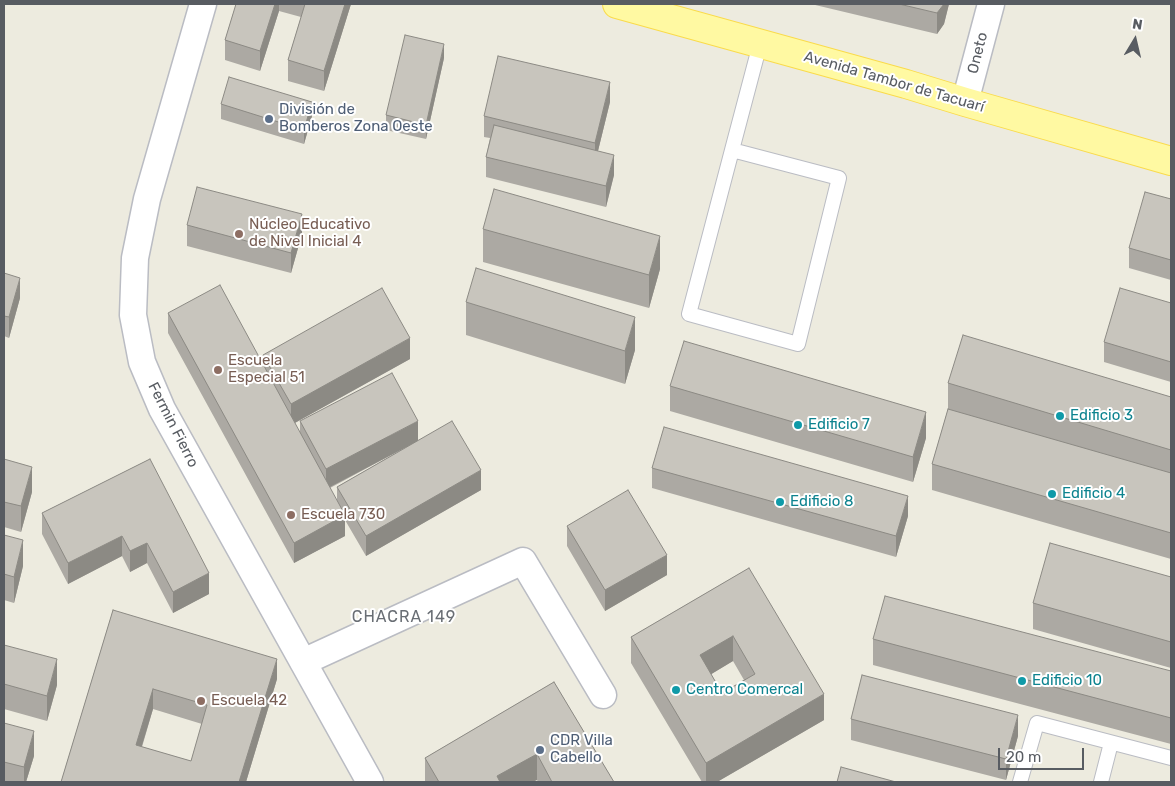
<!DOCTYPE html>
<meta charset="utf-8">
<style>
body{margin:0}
#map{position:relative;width:1175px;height:786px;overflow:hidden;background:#edebdf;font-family:Rubik,sans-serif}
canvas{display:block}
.frame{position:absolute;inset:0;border:5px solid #585c62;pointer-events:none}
.north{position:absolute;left:1110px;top:15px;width:50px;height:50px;-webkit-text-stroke:4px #fff;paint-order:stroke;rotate:9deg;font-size:14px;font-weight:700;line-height:20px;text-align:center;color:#585c62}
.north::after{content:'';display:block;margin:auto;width:18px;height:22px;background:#585c62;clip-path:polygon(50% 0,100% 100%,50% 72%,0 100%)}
.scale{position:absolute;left:998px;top:748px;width:86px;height:22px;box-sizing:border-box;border:2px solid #585c62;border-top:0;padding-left:6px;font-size:15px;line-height:18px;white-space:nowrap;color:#585c62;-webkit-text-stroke:4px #fff;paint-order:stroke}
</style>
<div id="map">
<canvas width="1175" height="786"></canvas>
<div class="frame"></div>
<div class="north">N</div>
<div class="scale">20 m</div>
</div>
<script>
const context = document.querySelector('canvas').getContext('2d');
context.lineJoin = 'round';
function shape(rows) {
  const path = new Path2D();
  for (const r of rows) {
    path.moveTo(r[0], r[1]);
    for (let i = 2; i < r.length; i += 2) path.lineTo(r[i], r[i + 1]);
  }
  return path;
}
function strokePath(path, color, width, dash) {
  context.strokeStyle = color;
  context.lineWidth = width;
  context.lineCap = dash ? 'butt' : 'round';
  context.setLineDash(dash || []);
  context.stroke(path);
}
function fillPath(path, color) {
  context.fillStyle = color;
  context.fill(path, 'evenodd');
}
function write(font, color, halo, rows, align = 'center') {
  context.font = font + ' Rubik,sans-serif';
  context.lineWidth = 4;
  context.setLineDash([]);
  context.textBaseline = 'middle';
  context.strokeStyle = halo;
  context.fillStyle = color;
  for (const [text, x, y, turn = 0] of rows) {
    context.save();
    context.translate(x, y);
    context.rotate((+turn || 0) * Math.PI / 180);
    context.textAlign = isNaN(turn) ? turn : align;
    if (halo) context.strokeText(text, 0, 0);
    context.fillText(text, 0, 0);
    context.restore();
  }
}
const service = shape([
 [732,150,839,178,798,344,689,314,732,150,760,44],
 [1020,782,1037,723,1171,758],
 [1101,782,1111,743]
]);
const minor = shape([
 [203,4,147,199,135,258,133,315,142,362,162,409,370,782],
 [965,102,991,4],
 [303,662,523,561,603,695]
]);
const primary = shape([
 [617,4,906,84,965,102,1171,161]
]);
strokePath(service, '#babcc3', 16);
strokePath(minor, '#babcc3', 29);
strokePath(primary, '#fadb4b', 30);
strokePath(service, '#fff', 14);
strokePath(minor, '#fff', 26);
strokePath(primary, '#fff9a2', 28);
fillPath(shape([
 [236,4,351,4,324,91,288,81,288,60,301,17,279,11,260,71,225,60,225,40],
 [811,4,949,4,944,24,937,34],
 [444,58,426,139,386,130,386,115],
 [610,102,598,151,614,175,606,207,486,177,486,157,490,138,484,137,484,116],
 [221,104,312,116,304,144,221,119],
 [1171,199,1171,280,1129,268,1129,248],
 [187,225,302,234,291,273,187,246],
 [483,229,660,269,649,308,483,262],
 [4,273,20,298,9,338,4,336],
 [466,302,635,350,625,384,466,335],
 [1171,303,1171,382,1104,362,1104,342],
 [168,313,263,365,263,355,410,359,295,423,300,433,300,421,418,441,481,490,366,556,345,520,345,536,294,563,168,333],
 [408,446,337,487,337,501,330,488],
 [948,383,1171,397,1171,559,932,490,932,464,948,409],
 [670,386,926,438,913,482,670,411],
 [4,459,32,492,21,532,4,527],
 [150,459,209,594,173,613,147,563,130,572,122,556,68,584,42,534,42,513],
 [652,468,908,516,896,557,652,488],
 [567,526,667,575,605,611,567,546],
 [4,535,23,566,14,603,4,600],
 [749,568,824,720,717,782,702,782,631,663,631,637],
 [733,661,744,680,722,693,711,674],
 [1171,577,1171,668,1033,629,1033,603],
 [113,610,277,679,246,782,61,782],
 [153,709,202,724,191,761,142,747],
 [873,639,1171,671,1171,744,873,665],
 [4,645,57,685,47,721,4,709],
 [554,682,614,782,538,782,537,780,532,782,425,782,425,758],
 [851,719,1018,736,1006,780,851,740],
 [4,723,34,756,26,782,4,782]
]), '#aca9a3');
fillPath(shape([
 [275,4,279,4,279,11,260,71,260,51],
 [345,4,351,4,324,91,324,71],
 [944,4,949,4,944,24,937,34,937,13],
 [444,44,444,58,426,139,426,125],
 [610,82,610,102,595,163,595,143],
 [312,102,312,116,304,144,304,130],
 [614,155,614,175,606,207,606,186],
 [302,214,302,234,291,273,291,253],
 [660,236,660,269,649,308,649,275],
 [20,278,20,298,9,338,9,317],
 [635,317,635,350,625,384,625,351],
 [410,338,410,359,291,425,291,404],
 [926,412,926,438,913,482,913,457],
 [418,421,418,441,326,489,326,469],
 [32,467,32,492,21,532,21,506],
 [481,470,481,490,366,556,366,536],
 [908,496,908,516,896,557,896,536],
 [345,515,345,536,294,563,294,543],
 [122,536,122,556,68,584,68,563],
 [23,540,23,566,14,603,14,577],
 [147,543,147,563,130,572,130,551],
 [667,555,667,575,605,611,605,590],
 [209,573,209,594,173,613,173,592],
 [733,636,733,661,700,681,700,655],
 [57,659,57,685,47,721,47,696],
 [277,659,277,679,246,782,239,782],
 [153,689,153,709,136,765,136,745],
 [824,694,824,720,717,782,706,782,706,763],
 [1018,715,1018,736,1006,780,1006,759],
 [34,731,34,756,26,782,24,782,24,767],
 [537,754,537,780,532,782,497,782,497,776]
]), '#8c8a84');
const building = shape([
 [236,4,275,4,260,51,225,40,236,4],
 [305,4,345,4,324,71,288,60,305,4],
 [899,4,944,4,937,13,899,4],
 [405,35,444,44,426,125,386,115,405,35],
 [498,56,610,82,595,143,484,116,498,56],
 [229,77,312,102,304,130,221,104,229,77],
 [494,125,614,155,606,186,486,157,494,125],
 [197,187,302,214,291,253,187,225,197,187],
 [494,189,660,236,649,275,483,229,494,189],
 [1145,192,1171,199,1171,260,1129,248,1145,192],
 [476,268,635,317,625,351,466,302,476,268],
 [4,273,20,278,9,317,4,316,4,273],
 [220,285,345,515,294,543,168,313,220,285],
 [382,288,410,338,291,404,263,355,382,288],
 [1120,288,1171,303,1171,362,1104,342,1120,288],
 [963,335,1171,397,1171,450,948,383,963,335],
 [684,341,926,412,913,457,670,386,684,341],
 [392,373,418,421,326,469,300,421,392,373],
 [948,409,1171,473,1171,533,932,464,948,409],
 [452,421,481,470,366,536,337,487,452,421],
 [664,427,908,496,896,536,652,468,664,427],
 [4,459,32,467,21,506,4,502,4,459],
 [150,459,209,573,173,592,147,543,130,551,122,536,68,563,42,513,150,459],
 [628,490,667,555,605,590,567,526,628,490],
 [4,535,23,540,14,577,4,574,4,535],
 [1050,543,1171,577,1171,642,1033,603,1050,543],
 [749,568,824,694,706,763,631,637,749,568],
 [733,636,755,674,722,693,700,655,733,636],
 [885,596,1171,671,1171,718,873,639,885,596],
 [113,610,277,659,239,782,61,782,113,610],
 [153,689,207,705,191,761,136,745,153,689],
 [4,645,57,659,47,696,4,684,4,645],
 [862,675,1018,715,1006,759,851,719,862,675],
 [554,682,614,782,552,782,537,754,497,776,500,782,439,782,425,758,554,682],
 [4,723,34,731,24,767,4,762,4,723],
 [841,767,896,782,837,782,841,767]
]);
fillPath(building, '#c8c5bd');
strokePath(building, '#8c8a84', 1);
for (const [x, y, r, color] of [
 [269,119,5,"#5c6f8a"],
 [239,234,5,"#8d6e63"],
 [218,370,5,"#8d6e63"],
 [1060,416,5,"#0f9aa8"],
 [798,425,5,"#0f9aa8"],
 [1052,494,5,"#0f9aa8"],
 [780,502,5,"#0f9aa8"],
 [291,515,5,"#8d6e63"],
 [1022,681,5,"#0f9aa8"],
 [676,690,5,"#0f9aa8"],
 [201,701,5,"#8d6e63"],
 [540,750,5,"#5c6f8a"]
]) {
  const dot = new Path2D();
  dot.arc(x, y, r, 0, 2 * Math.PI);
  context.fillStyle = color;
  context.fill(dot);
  strokePath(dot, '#fff', 2);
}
write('15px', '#585c62', '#fff', [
 ["Oneto",978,53,-76],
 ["Avenida Tambor de Tacuarí",894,82,16],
 ["Fermin Fierro",173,425,63]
]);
write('15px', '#4e5e75', '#fff', [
 ["División de",279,110],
 ["Bomberos Zona Oeste",279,127],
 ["CDR Villa",550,741],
 ["Cabello",550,758]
], 'left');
write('15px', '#785e54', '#fff', [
 ["Núcleo Educativo",249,225],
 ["de Nivel Inicial 4",249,242],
 ["Escuela",228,361],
 ["Especial 51",228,378],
 ["Escuela 730",301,515],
 ["Escuela 42",211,701]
], 'left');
write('15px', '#0d838f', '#fff', [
 ["Edificio 3",1070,416],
 ["Edificio 7",808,425],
 ["Edificio 4",1062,494],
 ["Edificio 8",790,502],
 ["Edificio 10",1032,681],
 ["Centro Comercal",686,690]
], 'left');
context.letterSpacing = '1px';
write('16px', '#696e74', '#fff', [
 ["CHACRA 149",404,617]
]);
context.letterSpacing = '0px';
</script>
